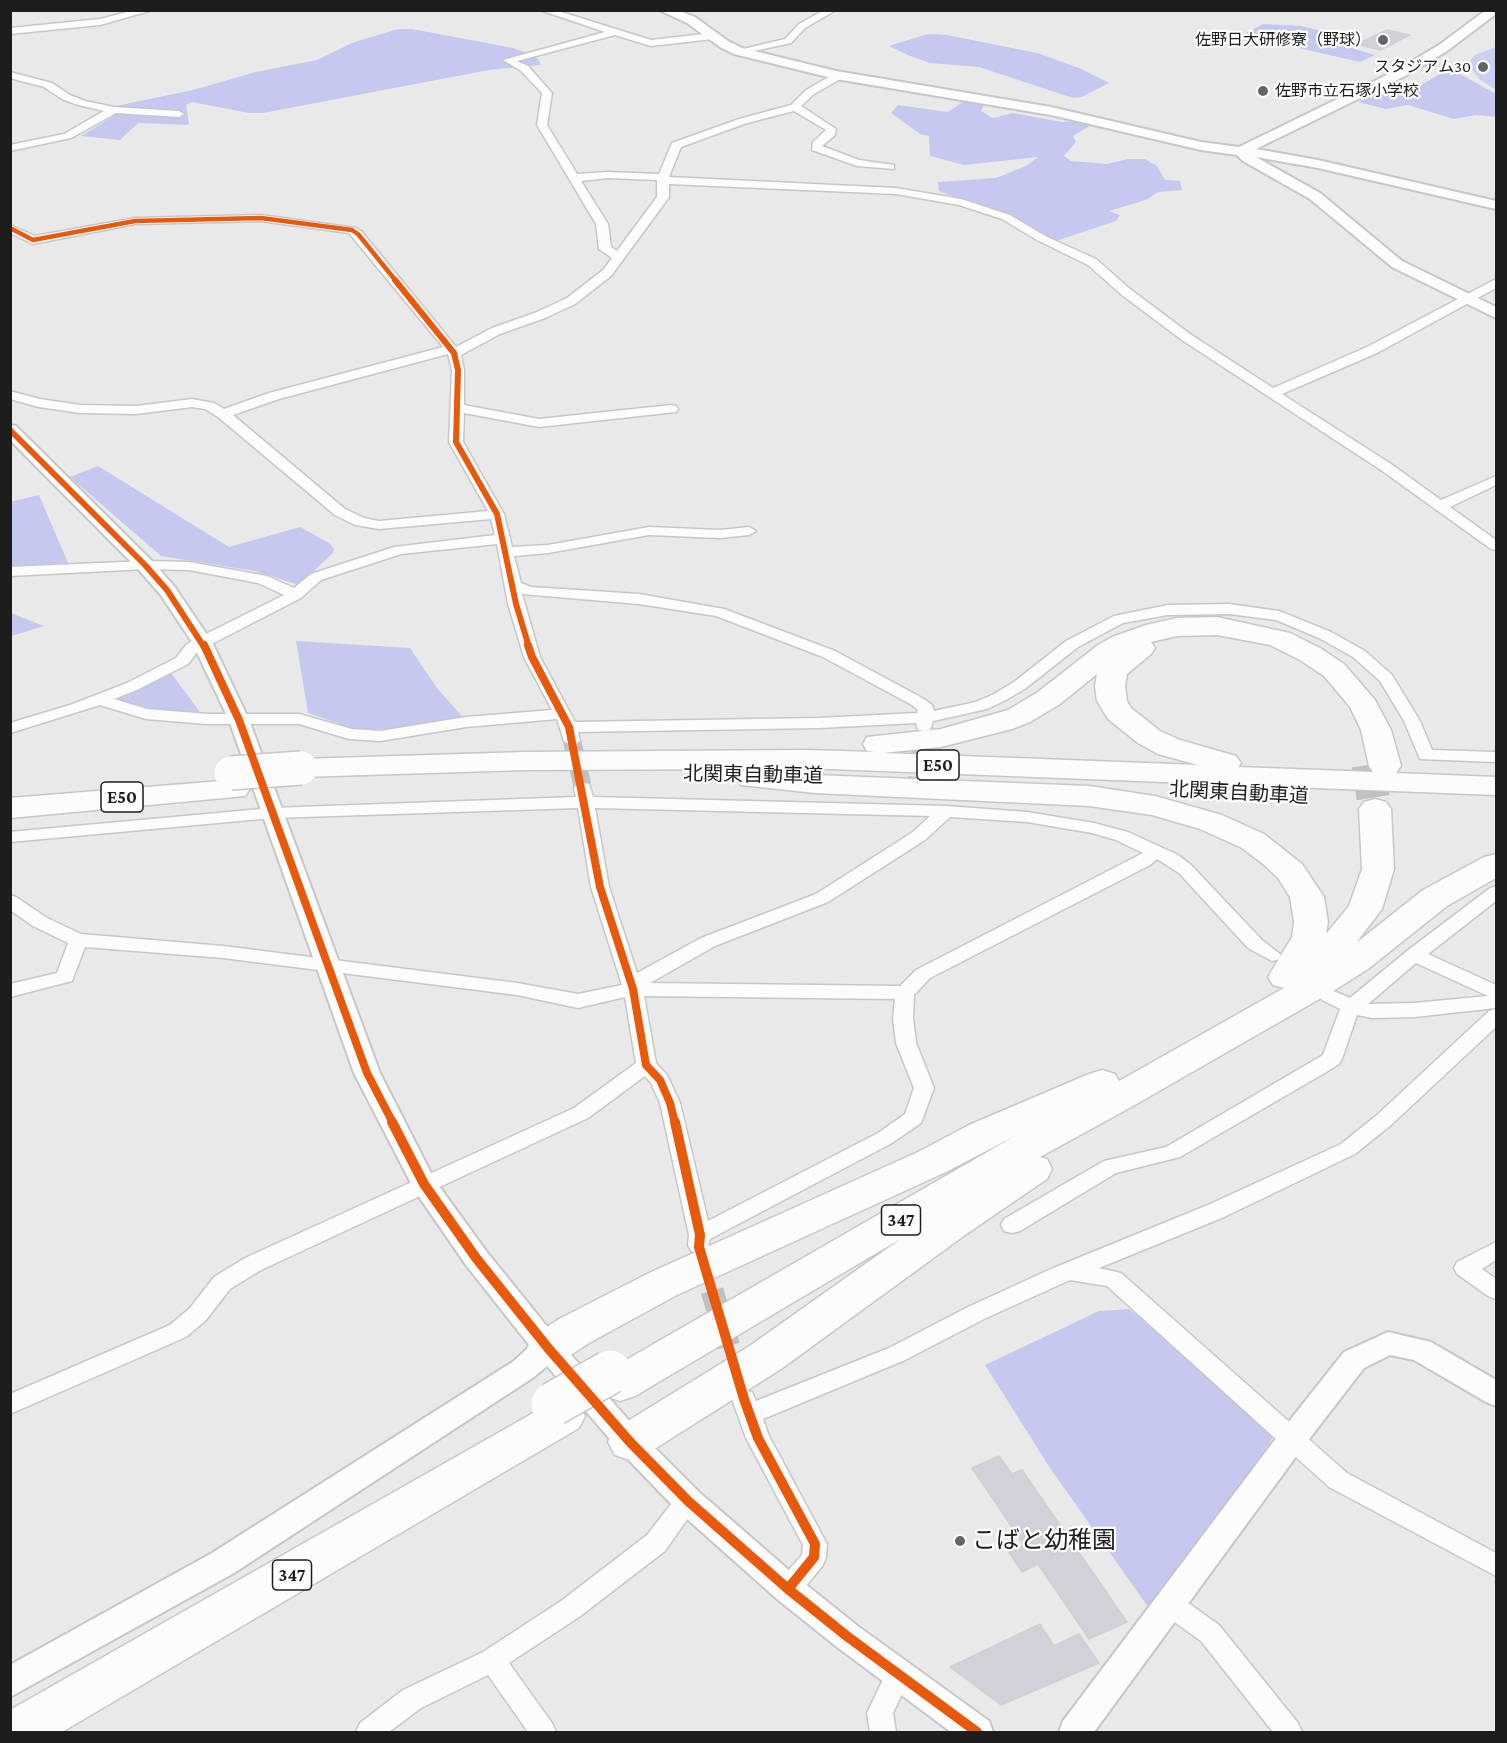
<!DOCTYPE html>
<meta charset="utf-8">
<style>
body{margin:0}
#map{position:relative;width:1507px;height:1743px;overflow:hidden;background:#e9e9ea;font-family:"Crimson Pro",serif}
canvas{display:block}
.frame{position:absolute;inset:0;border:12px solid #1d1d1e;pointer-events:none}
</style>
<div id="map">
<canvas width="1507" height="1743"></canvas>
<div class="frame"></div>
</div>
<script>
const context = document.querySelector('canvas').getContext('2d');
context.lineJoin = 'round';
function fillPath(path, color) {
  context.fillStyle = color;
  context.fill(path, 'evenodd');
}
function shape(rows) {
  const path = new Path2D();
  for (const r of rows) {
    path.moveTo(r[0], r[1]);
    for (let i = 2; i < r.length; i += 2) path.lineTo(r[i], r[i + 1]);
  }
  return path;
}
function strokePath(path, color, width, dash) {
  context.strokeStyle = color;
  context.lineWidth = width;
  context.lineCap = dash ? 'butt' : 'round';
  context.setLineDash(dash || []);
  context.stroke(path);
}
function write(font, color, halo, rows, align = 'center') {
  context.font = font + ' "Crimson Pro","Noto Sans JP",serif';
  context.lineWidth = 4.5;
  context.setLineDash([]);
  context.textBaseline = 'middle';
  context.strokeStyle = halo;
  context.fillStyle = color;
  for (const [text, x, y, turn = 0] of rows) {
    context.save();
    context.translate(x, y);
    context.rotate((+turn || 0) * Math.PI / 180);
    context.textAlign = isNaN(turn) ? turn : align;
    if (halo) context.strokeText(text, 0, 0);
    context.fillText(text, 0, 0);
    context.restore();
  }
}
fillPath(shape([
 [1496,47,1496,90,1480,80,1469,66,1471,59,1477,54]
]), '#cccff2');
fillPath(shape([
 [1263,24,1301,26,1341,36,1338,44,1375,55,1360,62,1242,35],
 [398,29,412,29,513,48,530,54,538,59,541,65,489,70,263,113,249,113,192,102,186,105,189,124,187,125,138,123,120,140,81,136,122,111,116,106,193,90,256,72,317,60,352,43],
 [928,34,947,35,1037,53,1079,68,1109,83,1082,97,1073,98,979,67,930,63,910,56,889,46],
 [1449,68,1496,94,1496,117,1476,115,1454,119,1408,105,1386,109,1358,102,1385,88,1410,92],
 [970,97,986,100,981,111,993,118,1013,113,1062,122,1076,121,1091,125,1073,136,1076,142,1064,156,1071,161,1107,164,1128,159,1145,159,1157,166,1165,180,1180,181,1182,190,1158,192,1146,200,1109,211,1120,215,1116,221,1050,243,1006,217,939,191,938,182,996,178,1026,166,1038,157,964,165,930,156,929,136,920,134,891,113,898,105,948,112],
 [98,466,229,547,300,527,329,543,334,548,333,553,299,585,255,571,161,556,70,477],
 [39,495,68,563,11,570,10,502],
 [11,613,44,626,11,636],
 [296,641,410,648,437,688,467,722,465,728,458,730,355,729,308,713],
 [171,673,200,712,151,709,110,697],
 [1129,1309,1278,1429,1158,1621,1050,1468,985,1365,1099,1311]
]), '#c6c8ef');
const building = shape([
 [1387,30,1410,35,1380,50,1357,44,1387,30],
 [999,1456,1012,1474,1022,1470,1127,1622,1089,1639,1038,1564,1022,1572,1009,1552,1024,1545,972,1468,999,1456],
 [1040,1624,1054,1646,1079,1634,1099,1663,1001,1705,950,1667,1040,1624]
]);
fillPath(building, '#d1d2d9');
strokePath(building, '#d0d0d1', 1.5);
strokePath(shape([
 [572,741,583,788],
 [915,795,923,732]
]), '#c0c0c1', 18, [18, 9]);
strokePath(shape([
 [702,1257,739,1381]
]), '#c0c0c1', 23, [23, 12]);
strokePath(shape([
 [1368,765,1375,809]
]), '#c0c0c1', 33, [33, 16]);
const minor = shape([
 [135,10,153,10,100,25,10,34,10,28,100,19,135,10],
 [540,10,555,10,651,40,713,33,718,36,713,39,651,46,615,35,517,61,528,66,552,93,547,125,577,174,608,172,659,174,672,143,739,119,791,105,806,90,834,74,842,74,842,78,814,94,801,106,836,129,835,135,822,146,859,160,894,165,894,169,857,166,812,150,813,142,826,130,794,111,747,123,681,147,669,177,896,188,961,199,1010,215,1045,236,1096,259,1130,289,1190,334,1273,388,1367,347,1496,279,1496,288,1377,353,1282,394,1391,464,1441,500,1496,476,1496,485,1450,507,1496,540,1496,550,1491,549,1381,470,1182,340,1122,295,1088,265,1037,240,1002,219,959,205,896,194,669,184,669,197,611,276,575,304,545,318,500,334,461,355,464,370,464,405,539,419,671,405,676,406,678,409,676,412,539,427,464,413,463,442,504,514,512,547,548,545,649,527,720,530,749,527,756,531,749,535,720,538,649,535,548,553,514,556,521,583,531,587,639,594,724,609,835,651,924,699,932,705,934,711,976,702,994,694,1014,682,1066,641,1114,616,1168,605,1229,604,1279,611,1331,632,1365,651,1392,675,1420,721,1432,750,1496,752,1496,762,1420,759,1404,721,1380,681,1353,657,1319,638,1276,620,1229,614,1168,615,1123,623,1078,647,1026,688,1006,700,987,709,933,721,930,730,924,731,918,730,916,723,819,728,578,732,580,741,572,746,564,741,557,719,466,727,380,741,349,739,299,724,207,724,146,719,100,705,10,733,10,723,70,705,127,683,176,658,186,645,196,639,284,595,258,583,189,570,145,569,10,576,10,567,145,561,189,562,267,576,294,588,311,574,394,547,495,535,491,519,379,529,355,525,335,515,218,417,205,409,192,407,136,414,80,413,39,407,10,399,10,391,40,399,80,405,136,406,192,399,214,403,224,409,269,393,443,347,349,233,261,221,135,224,33,244,10,233,10,225,35,236,135,218,261,215,356,228,362,232,456,347,492,328,537,312,567,298,603,270,612,258,599,249,596,224,537,125,542,93,520,70,503,60,605,32,540,10],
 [608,178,657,180,657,197,617,251,611,247,608,224,581,181,608,178],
 [448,354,452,370,449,442,488,511,379,521,364,518,345,509,233,415,279,399,448,354],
 [497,544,508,604,524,657,552,710,466,717,380,731,352,729,299,714,207,714,147,709,114,699,139,689,188,664,198,651,301,598,321,580,401,554,497,544],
 [522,594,639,604,716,616,823,657,912,705,918,710,917,713,819,718,575,722,540,657,522,594],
 [824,10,836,10,805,28,791,43,740,54,735,51,785,39,799,24,824,10],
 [10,72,52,83,70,95,85,101,114,107,179,111,184,114,179,117,116,113,71,138,10,151,10,145,64,134,104,111,78,105,62,99,44,87,10,78,10,72],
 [583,783,589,784,593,797,946,806,1027,812,1094,823,1128,832,1178,855,1191,865,1262,940,1281,955,1279,959,1272,961,1248,948,1179,873,1157,859,1150,865,930,978,914,995,913,1018,916,1043,934,1088,921,1123,892,1143,710,1239,707,1251,699,1253,691,1251,688,1245,689,1235,660,1103,651,1083,645,1076,588,1118,261,1270,230,1289,206,1320,186,1337,10,1414,10,1394,170,1325,190,1308,214,1277,245,1258,574,1108,636,1063,625,997,578,1008,517,995,223,958,85,947,72,981,10,997,10,984,57,973,68,943,33,926,10,910,10,895,16,897,47,918,81,934,223,946,517,983,578,994,622,985,591,887,578,808,272,818,10,842,10,832,272,808,576,797,574,788,577,784,583,783],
 [595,808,930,816,913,832,816,894,701,938,637,973,609,887,595,808],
 [950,817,1027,822,1092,833,1116,840,1143,853,916,970,900,986,650,983,715,946,828,902,925,840,950,817],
 [644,996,895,999,893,1018,896,1043,914,1088,905,1114,878,1133,708,1221,680,1103,667,1075,656,1063,644,996],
 [1496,886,1496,901,1428,954,1496,985,1496,1008,1415,1017,1372,1018,1357,1015,1342,1059,1339,1064,1328,1071,1180,1157,1116,1173,1020,1231,1012,1233,1004,1231,1001,1225,1004,1219,1104,1161,1166,1147,1323,1055,1340,1009,1322,1000,1319,995,1322,990,1329,989,1350,998,1407,951,1490,888,1496,886],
 [1416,963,1488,996,1415,1003,1368,1004,1416,963],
 [1496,1009,1496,1027,1391,1125,1355,1154,1224,1217,1099,1268,1121,1273,1347,1473,1496,1553,1496,1576,1329,1487,1107,1286,1070,1280,984,1319,905,1360,763,1419,769,1436,827,1544,826,1557,823,1565,797,1597,788,1600,779,1597,775,1589,779,1581,802,1555,803,1545,746,1438,732,1399,736,1392,744,1390,752,1392,756,1401,889,1348,968,1307,1051,1269,1208,1205,1341,1144,1377,1115,1489,1011,1496,1009],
 [1496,1242,1496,1260,1482,1269,1496,1279,1496,1299,1488,1296,1457,1274,1454,1268,1457,1262,1496,1242],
 [688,1491,697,1494,700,1501,665,1551,579,1617,509,1663,552,1723,556,1732,528,1732,488,1675,421,1708,389,1732,356,1732,360,1723,403,1690,483,1652,561,1601,647,1535,679,1494,688,1491],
 [1171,1594,1180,1597,1219,1625,1298,1723,1302,1732,1273,1732,1201,1641,1162,1613,1158,1605,1162,1597,1171,1594],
 [898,1663,907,1667,911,1675,893,1713,896,1732,870,1732,867,1713,889,1667,898,1663]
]);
const tertiary = shape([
 [659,10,677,10,695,17,728,41,742,48,836,71,1051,107,1201,142,1239,147,1399,69,1439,45,1486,10,1496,10,1496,14,1447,51,1407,75,1256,149,1318,160,1496,201,1496,209,1318,168,1256,157,1320,193,1402,261,1496,307,1496,318,1392,267,1310,199,1243,161,1237,155,1201,150,1051,115,836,79,734,54,720,47,687,23,659,10],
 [10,425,16,426,152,561,174,586,212,642,249,720,380,1073,434,1179,486,1251,558,1340,640,1433,699,1492,799,1579,859,1627,989,1721,993,1732,951,1732,837,1647,777,1599,677,1510,620,1451,547,1366,534,1377,234,1573,10,1697,10,1665,212,1553,514,1361,530,1346,466,1265,415,1191,354,1073,229,720,192,642,160,594,138,569,10,440,10,425],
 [1388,1332,1431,1342,1496,1380,1496,1406,1486,1402,1414,1360,1390,1355,1364,1368,1303,1447,1094,1732,1059,1732,1063,1721,1283,1429,1344,1352,1388,1332]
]);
const motorway = shape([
 [1217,617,1290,633,1320,648,1344,664,1375,700,1391,730,1401,766,1396,773,1496,777,1496,795,805,768,752,769,815,775,1089,786,1155,796,1222,815,1264,834,1302,864,1324,897,1328,922,1326,934,1349,906,1362,869,1359,809,1364,802,1375,799,1386,802,1391,809,1394,869,1382,909,1356,943,1423,890,1484,857,1496,854,1496,878,1447,906,1368,969,1335,990,1133,1106,1040,1157,1047,1159,1052,1169,1047,1179,965,1235,781,1369,645,1455,630,1460,615,1455,608,1442,615,1429,751,1345,902,1238,635,1396,620,1401,605,1396,599,1384,605,1372,1015,1136,946,1172,677,1295,589,1343,563,1360,548,1365,533,1360,527,1348,533,1336,559,1319,649,1273,918,1152,969,1125,1089,1074,1102,1070,1115,1074,1119,1081,1284,988,1273,985,1268,977,1292,937,1294,922,1290,897,1278,878,1263,864,1242,848,1200,829,1152,815,1089,806,815,793,741,785,736,778,741,771,752,769,525,770,301,777,290,775,285,768,290,761,301,759,525,752,805,750,875,752,867,751,863,744,867,737,941,729,1008,710,1038,692,1098,645,1112,637,1146,625,1177,618,1217,617],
 [1217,635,1270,645,1300,660,1324,676,1350,707,1361,730,1369,766,1373,772,1238,767,1241,763,1236,756,1180,740,1160,731,1131,708,1127,701,1125,686,1127,674,1151,654,1155,648,1151,642,1177,636,1217,635],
 [1097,674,1095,686,1097,701,1108,719,1138,743,1158,754,1198,765,883,753,941,747,1012,729,1030,722,1060,704,1097,674],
 [234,780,245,782,250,789,245,796,10,818,10,798,234,780],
 [564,1398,579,1404,585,1416,579,1428,62,1732,10,1732,10,1710,549,1404,564,1398]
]);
strokePath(minor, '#c7c7c8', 3);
strokePath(tertiary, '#c7c7c8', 4);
strokePath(motorway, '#c7c7c8', 3);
fillPath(minor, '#fcfcfc');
fillPath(tertiary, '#fcfcfc');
fillPath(motorway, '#fcfcfc');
const motorwayBridgeFar1 = shape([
 [231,773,301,768]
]);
const motorwayBridge = shape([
 [553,1404,610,1372]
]);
strokePath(motorwayBridgeFar1, '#c7c7c8', 36, []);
strokePath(motorwayBridge, '#c7c7c8', 46, []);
strokePath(motorwayBridgeFar1, '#fcfcfc', 33);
strokePath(motorwayBridge, '#fcfcfc', 43);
strokePath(shape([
 [10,228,33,240,135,221,261,218,352,230,358,234,396,281]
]), '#e8590c', 4.5);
strokePath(shape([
 [395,280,454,353,458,370,456,442,497,514,516,604,529,647],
 [10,430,145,565,167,590,204,647]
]), '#e8590c', 6);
strokePath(shape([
 [204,645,239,720,367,1073,393,1123],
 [528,645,532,657,569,727,600,887,633,989,646,1065,660,1080,670,1103,675,1123]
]), '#e8590c', 8);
strokePath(shape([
 [392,1122,424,1184,476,1258,548,1348,630,1442,688,1501,788,1589,848,1637,977,1732],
 [675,1122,700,1235,699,1247,744,1399,758,1438,815,1544,814,1557,788,1589]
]), '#e8590c', 10);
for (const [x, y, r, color] of [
 [1383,40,6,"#646465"],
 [1483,67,6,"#646465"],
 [1263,91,6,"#646465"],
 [960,1541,6,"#646465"]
]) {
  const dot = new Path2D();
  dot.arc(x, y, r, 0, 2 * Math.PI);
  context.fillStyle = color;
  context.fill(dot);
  strokePath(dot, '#fff', 2);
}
write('16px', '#1d1d1e', '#fff', [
 ["佐野日大研修寮（野球）",1371,40],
 ["スタジアム30",1471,67],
 ["佐野市立石塚小学校",1275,91,"left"]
], 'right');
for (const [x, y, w] of [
 [938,765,42],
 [122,797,42],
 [901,1220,39],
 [292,1575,39]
]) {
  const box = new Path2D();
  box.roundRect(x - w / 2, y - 15, w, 30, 4.5);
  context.fillStyle = '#fff';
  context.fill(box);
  strokePath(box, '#1d1d1e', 1.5);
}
write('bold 18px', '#1d1d1e', null, [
 ["E50",938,765],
 ["E50",122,797],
 ["347",901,1220],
 ["347",292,1575]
]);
write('20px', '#1d1d1e', '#fff', [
 ["北関東自動車道",753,775,1],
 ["北関東自動車道",1239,793,3]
]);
write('24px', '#1d1d1e', '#fff', [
 ["こばと幼稚園",972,1541]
], 'left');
</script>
